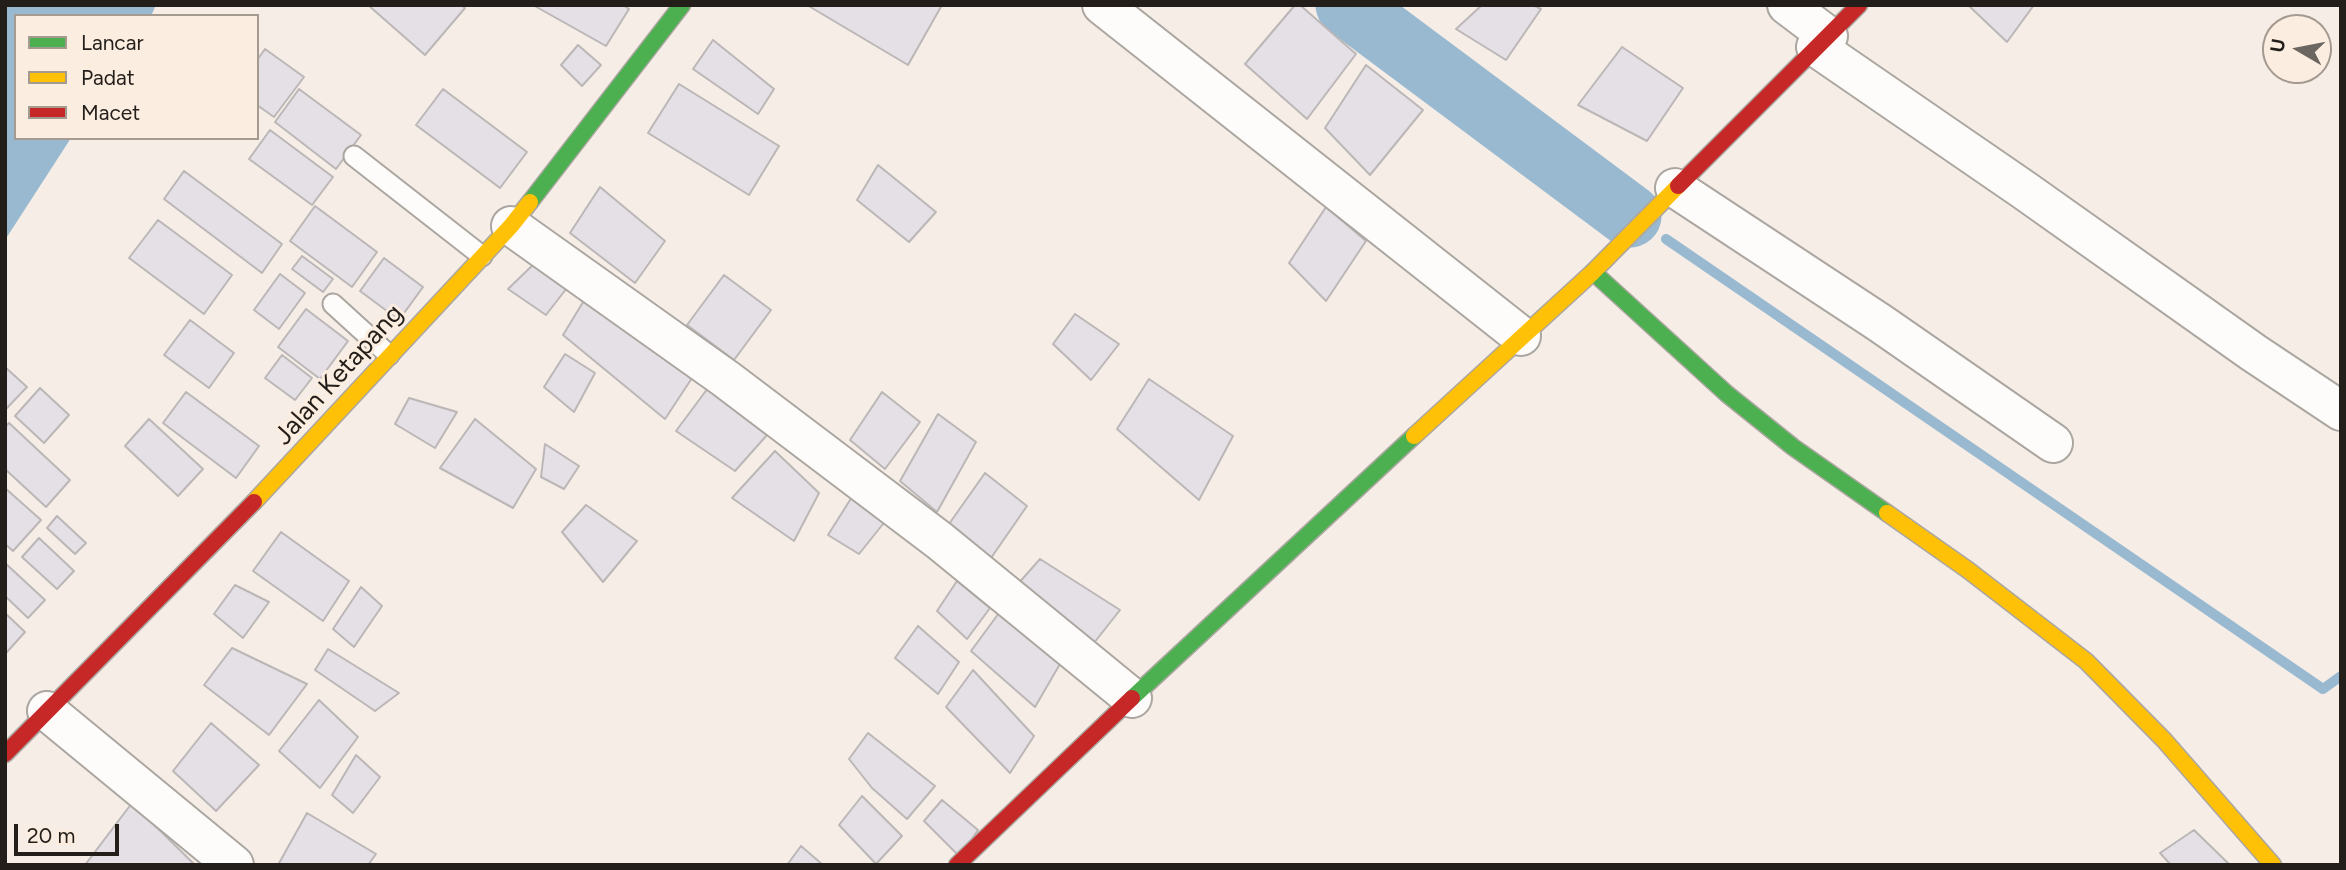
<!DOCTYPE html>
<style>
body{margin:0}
#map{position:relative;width:2346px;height:870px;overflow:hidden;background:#f5ede6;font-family:Figtree,sans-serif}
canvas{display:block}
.frame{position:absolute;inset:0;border:7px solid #231e19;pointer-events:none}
.legend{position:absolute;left:14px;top:14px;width:245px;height:126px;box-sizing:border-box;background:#fbede0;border:2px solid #a59a90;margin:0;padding:9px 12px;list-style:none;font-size:21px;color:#231e19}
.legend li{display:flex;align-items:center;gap:14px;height:35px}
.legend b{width:35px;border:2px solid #a59a90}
.north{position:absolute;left:2262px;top:14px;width:70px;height:70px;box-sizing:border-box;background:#fbede0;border:2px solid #a59a90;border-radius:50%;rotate:280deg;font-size:19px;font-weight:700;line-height:28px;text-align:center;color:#231e19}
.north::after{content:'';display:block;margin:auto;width:24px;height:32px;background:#6c6661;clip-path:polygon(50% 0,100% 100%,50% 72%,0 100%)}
.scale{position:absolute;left:14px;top:824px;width:105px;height:32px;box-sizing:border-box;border:4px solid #231e19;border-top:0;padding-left:9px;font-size:21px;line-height:24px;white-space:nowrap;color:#231e19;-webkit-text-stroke:5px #fbede0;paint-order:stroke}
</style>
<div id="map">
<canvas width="2346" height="870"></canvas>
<div class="frame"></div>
<ul class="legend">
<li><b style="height:9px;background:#4caf50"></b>Lancar</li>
<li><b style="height:9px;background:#ffc107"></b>Padat</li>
<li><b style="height:9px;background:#c62828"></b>Macet</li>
</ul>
<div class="north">U</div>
<div class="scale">20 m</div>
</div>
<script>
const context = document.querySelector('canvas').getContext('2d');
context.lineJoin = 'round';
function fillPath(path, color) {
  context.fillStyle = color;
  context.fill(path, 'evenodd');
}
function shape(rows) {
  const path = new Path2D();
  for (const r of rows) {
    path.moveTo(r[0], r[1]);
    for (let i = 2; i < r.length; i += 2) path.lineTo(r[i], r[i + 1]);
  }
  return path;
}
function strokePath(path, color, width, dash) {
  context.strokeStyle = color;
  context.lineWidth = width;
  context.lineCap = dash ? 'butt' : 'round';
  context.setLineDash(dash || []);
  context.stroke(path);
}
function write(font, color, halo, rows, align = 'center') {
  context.font = font + ' Figtree,sans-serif';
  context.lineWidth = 6;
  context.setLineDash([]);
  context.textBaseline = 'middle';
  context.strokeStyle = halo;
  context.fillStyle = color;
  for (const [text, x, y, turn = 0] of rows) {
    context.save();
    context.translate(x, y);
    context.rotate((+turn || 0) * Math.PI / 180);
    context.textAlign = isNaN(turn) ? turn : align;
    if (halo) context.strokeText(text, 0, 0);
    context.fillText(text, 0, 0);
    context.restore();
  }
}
fillPath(shape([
 [5,5,156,5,151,16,16,16,16,138,71,138,5,240]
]), '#99b9d0');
strokePath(shape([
 [1666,239,2323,689,2341,676]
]), '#99b9d0', 10);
strokePath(shape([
 [1347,5,1630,216]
]), '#99b9d0', 63);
const building = shape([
 [368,5,461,5,465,8,425,55,368,5],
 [533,5,623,5,629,9,606,46,533,5],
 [807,5,942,5,908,65,807,5],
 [1295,5,1300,5,1356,54,1307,119,1245,64,1295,5],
 [1482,5,1533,5,1541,9,1506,60,1456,29,1482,5],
 [1968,5,2034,5,2007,42,1968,5],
 [713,40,774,89,758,114,693,69,713,40],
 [578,45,601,65,582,86,561,65,578,45],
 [1622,47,1683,88,1647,141,1578,105,1622,47],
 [265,49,304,77,274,117,257,105,257,60,265,49],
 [1366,65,1423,110,1370,175,1325,128,1366,65],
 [679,84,779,146,749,195,648,133,679,84],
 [299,89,361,135,336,169,275,122,299,89],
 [443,89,527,152,500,188,416,125,443,89],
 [270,130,333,177,312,205,249,159,270,130],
 [878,165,936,212,909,242,857,200,878,165],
 [184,171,282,244,262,273,164,199,184,171],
 [600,187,665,241,635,283,570,233,600,187],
 [315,206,377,252,352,287,290,241,315,206],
 [1326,207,1366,241,1326,301,1289,263,1326,207],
 [158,220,232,275,204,314,129,258,158,220],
 [302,256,333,279,323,292,292,269,302,256],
 [384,258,423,287,399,320,360,291,384,258],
 [539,259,570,284,546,315,508,289,539,259],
 [280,274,305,293,279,329,254,310,280,274],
 [724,275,771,310,734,360,687,325,724,275],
 [588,294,696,372,665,419,563,335,588,294],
 [306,309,348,341,320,379,278,347,306,309],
 [1075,314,1119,344,1091,380,1053,344,1075,314],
 [190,320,234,353,209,388,164,355,190,320],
 [565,354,595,373,574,412,544,387,565,354],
 [282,355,312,378,295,400,265,378,282,355],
 [5,367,27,387,5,410,5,367],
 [1149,379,1233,436,1199,500,1117,429,1149,379],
 [40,388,69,415,44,443,15,416,40,388],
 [708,388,767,435,735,471,676,431,708,388],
 [186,392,259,446,236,478,163,423,186,392],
 [882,392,920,422,885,469,850,440,882,392],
 [409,398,457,412,435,448,395,424,409,398],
 [938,414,976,442,937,512,900,481,938,414],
 [149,419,203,469,178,496,125,446,149,419],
 [475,419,536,469,513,508,440,468,475,419],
 [9,423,70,480,46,507,5,469,5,427,9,423],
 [545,444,579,466,564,489,541,477,545,444],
 [775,451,819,493,794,541,732,498,775,451],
 [985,473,1027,506,991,558,949,524,985,473],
 [5,488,41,520,13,551,5,544,5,488],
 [855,492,891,514,859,554,828,535,855,492],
 [586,505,637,541,603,582,562,532,586,505],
 [57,516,86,543,75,554,47,528,57,516],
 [281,532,349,581,323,621,253,571,281,532],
 [39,538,74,571,57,589,22,557,39,538],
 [1040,559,1120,610,1090,648,1017,585,1040,559],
 [5,563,45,600,28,618,5,596,5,563],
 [957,581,990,608,967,639,937,611,957,581],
 [235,585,269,602,243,638,214,614,235,585],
 [361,587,382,606,354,647,333,629,361,587],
 [5,613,25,632,7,652,5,650,5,613],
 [999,613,1060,664,1035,707,971,651,999,613],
 [918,626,959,662,938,694,895,658,918,626],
 [232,648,307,684,269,735,204,685,232,648],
 [328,649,399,693,375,711,315,670,328,649],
 [973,670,1034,736,1010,773,946,707,973,670],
 [319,700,358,737,320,788,279,751,319,700],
 [211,723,259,765,216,811,173,771,211,723],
 [868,733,935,786,907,819,872,788,849,759,868,733],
 [356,755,380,777,353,813,332,795,356,755],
 [862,796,902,836,876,864,839,825,862,796],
 [942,800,978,830,960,857,924,821,942,800],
 [132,803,195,865,85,865,132,803],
 [307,813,376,854,368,865,278,865,307,813],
 [2194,830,2230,865,2171,865,2160,853,2194,830],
 [801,846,823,865,787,865,801,846]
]);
fillPath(building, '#e5dfe6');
strokePath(building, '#bbb7b7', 2);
const lane = shape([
 [354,156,482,256],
 [333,304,389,355]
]);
const street = shape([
 [1102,5,1521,336],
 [1787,5,1828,36],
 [1816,47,2024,190,2254,353,2341,411],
 [1675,188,1880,323,2053,443],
 [511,226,726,379,940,541,1132,698],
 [47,711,234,865]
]);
const fast = shape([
 [530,202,682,5],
 [1593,272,1727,394,1793,447,1887,513],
 [1132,698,1414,436]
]);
const slow = shape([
 [1414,436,1593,272,1678,186],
 [254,502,511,226,530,202],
 [1887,513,1968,570,2086,661,2164,740,2273,865]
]);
const jam = shape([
 [1678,186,1859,5],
 [5,754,254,502],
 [957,865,1132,698]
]);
strokePath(lane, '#aba6a0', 23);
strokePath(street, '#aba6a0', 42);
strokePath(fast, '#aba6a0', 19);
strokePath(slow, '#aba6a0', 19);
strokePath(jam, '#aba6a0', 19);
strokePath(lane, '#fefcfb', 19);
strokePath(street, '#fefcfb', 38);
strokePath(fast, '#4caf50', 16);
strokePath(slow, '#ffc107', 16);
strokePath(jam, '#c62828', 16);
write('26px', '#231e19', '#fbede0', [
 ["Jalan Ketapang",339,375,-48]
]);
</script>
